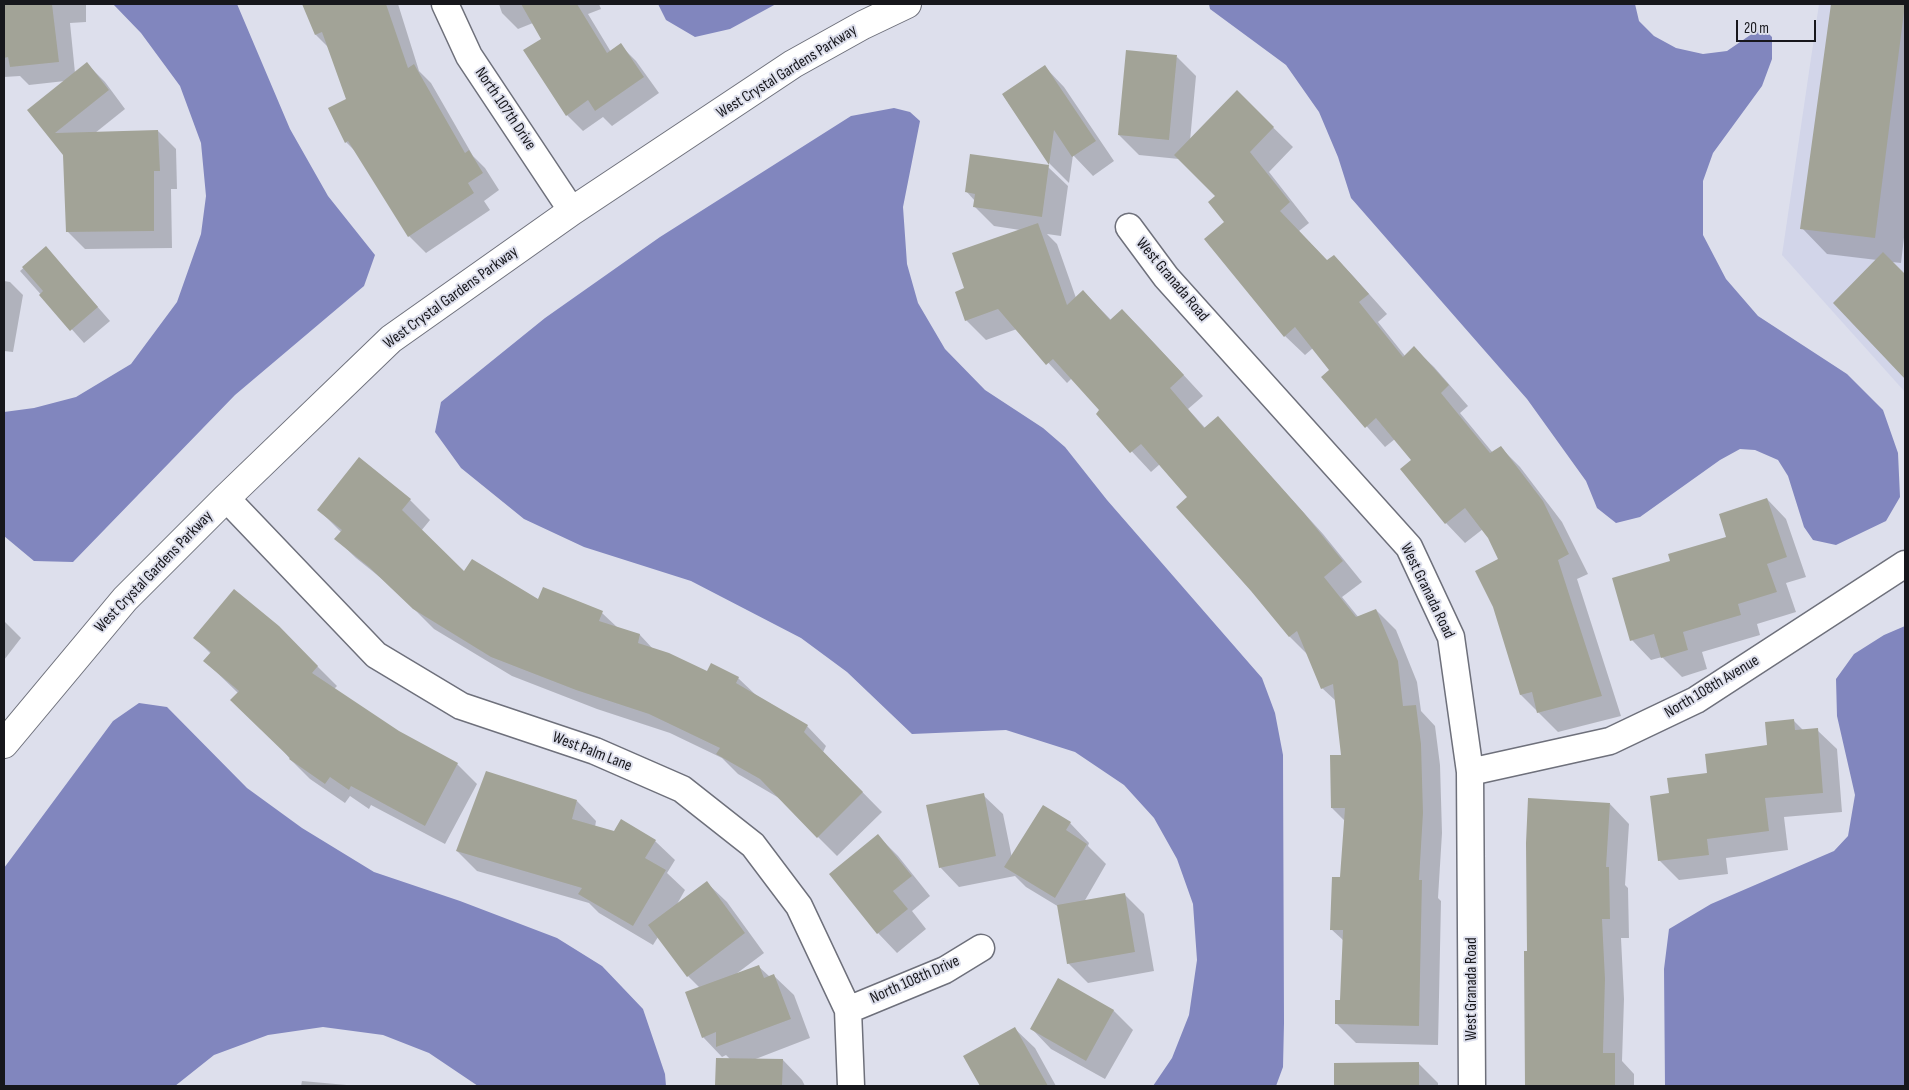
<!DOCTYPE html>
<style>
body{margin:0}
#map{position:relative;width:1909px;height:1090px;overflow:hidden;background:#dddfec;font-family:"Sofia Sans Condensed",sans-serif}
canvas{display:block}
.frame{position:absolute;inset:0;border:5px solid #17171c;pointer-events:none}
.scale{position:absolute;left:1736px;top:20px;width:80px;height:22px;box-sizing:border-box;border:2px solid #17171c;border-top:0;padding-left:6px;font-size:15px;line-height:18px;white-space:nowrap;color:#17171c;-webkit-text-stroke:4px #dddfec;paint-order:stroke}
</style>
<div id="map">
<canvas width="1909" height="1090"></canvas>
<div class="frame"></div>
<div class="scale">20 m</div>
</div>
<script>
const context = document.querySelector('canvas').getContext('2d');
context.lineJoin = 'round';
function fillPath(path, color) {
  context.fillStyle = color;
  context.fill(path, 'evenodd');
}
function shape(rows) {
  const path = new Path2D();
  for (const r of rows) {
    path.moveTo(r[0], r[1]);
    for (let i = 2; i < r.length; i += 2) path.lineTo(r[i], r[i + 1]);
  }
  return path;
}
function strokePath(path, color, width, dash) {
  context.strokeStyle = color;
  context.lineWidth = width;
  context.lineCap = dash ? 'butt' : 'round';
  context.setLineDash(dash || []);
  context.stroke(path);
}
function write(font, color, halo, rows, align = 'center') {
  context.font = font + ' "Sofia Sans Condensed",sans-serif';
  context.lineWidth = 4;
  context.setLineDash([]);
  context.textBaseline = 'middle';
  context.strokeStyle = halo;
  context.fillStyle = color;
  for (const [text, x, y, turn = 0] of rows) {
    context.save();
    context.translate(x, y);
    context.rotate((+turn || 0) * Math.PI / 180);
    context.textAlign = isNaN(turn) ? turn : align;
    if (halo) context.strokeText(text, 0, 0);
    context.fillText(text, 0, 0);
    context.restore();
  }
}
fillPath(shape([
 [1819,4,1905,4,1905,392,1782,255]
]), '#d2d5e9');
fillPath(shape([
 [113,4,237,4,290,129,328,196,375,255,364,286,235,395,73,562,34,561,4,536,4,412,34,408,76,397,131,364,177,302,201,234,206,196,201,143,180,86,141,33],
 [658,4,776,4,730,29,695,37,666,20],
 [1209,4,1635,4,1639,21,1654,36,1676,48,1703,54,1727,51,1762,27,1772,37,1772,59,1762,86,1713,153,1703,181,1703,235,1726,279,1758,316,1847,374,1883,410,1898,453,1900,497,1886,521,1836,545,1813,540,1804,527,1788,476,1778,460,1755,450,1740,449,1720,460,1640,517,1616,523,1597,508,1586,481,1527,399,1351,198,1338,157,1319,112,1286,65,1210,9],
 [894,108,910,112,920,121,903,207,907,264,918,303,945,349,985,390,1043,428,1065,447,1107,500,1262,678,1275,713,1283,755,1284,1023,1283,1067,1276,1086,1153,1086,1172,1058,1189,1015,1197,960,1193,904,1177,859,1154,818,1124,785,1075,752,1006,730,912,734,847,672,801,638,691,581,584,547,524,519,461,468,435,432,441,402,545,318,660,237,851,116],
 [1905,626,1905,1086,1665,1086,1664,969,1669,929,1711,904,1834,851,1848,836,1855,795,1837,716,1836,679,1854,654,1884,635],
 [139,703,167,707,247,788,302,828,374,872,460,901,557,938,602,966,643,1009,665,1074,666,1086,478,1086,429,1053,383,1035,323,1027,268,1035,214,1055,175,1086,4,1086,4,868,113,721]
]), '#8186be');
fillPath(shape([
 [4,4,86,4,86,22,70,23,75,73,87,64,105,82,125,109,95,133,158,131,176,149,177,189,171,189,172,248,85,249,67,231,64,154,29,110,65,81,29,85,20,76,4,77],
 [304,4,398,4,419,71,431,83,473,156,485,168,499,190,484,201,490,210,426,253,409,236,358,154,346,142,347,100,329,48,316,35],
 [499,4,599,4,601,9,588,14,611,52,620,45,636,61,659,93,612,126,603,117,583,131,567,115,525,50,542,40,533,23,518,29,502,13],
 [1832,4,1905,4,1905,229,1901,263,1892,262,1905,276,1905,377,1835,303,1877,260,1827,254,1802,228],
 [1177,57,1196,76,1190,141,1237,92,1293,147,1269,172,1309,223,1299,231,1328,262,1334,256,1353,276,1387,314,1378,322,1405,356,1414,348,1434,367,1468,406,1460,413,1493,453,1500,447,1520,467,1562,522,1588,574,1577,579,1621,716,1558,732,1521,695,1500,559,1489,538,1483,529,1465,543,1446,523,1413,461,1395,439,1385,447,1323,377,1331,370,1313,348,1305,355,1285,336,1226,222,1217,196,1179,159,1139,155,1119,135],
 [1045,67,1064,87,1114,161,1093,176,1073,155,1069,183,1050,164,1003,95],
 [1048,167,1068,186,1061,236,1047,234,1057,244,1076,298,1083,291,1111,320,1122,310,1142,330,1203,396,1188,409,1206,429,1218,418,1323,534,1362,582,1342,597,1359,618,1376,610,1396,630,1417,682,1421,711,1435,726,1440,765,1442,833,1438,898,1441,901,1438,1045,1356,1043,1336,1023,1341,1001,1344,941,1331,929,1341,879,1345,821,1332,808,1343,756,1337,702,1322,688,1309,656,1290,637,1189,497,1160,464,1151,472,1097,414,1101,410,1072,378,1067,383,1017,329,986,340,966,320,966,289,1020,230,994,226,975,207,975,201,966,191],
 [46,248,110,321,84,343,20,271],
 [4,281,10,282,23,295,13,352,4,351,4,354],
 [1767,499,1786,519,1806,577,1786,583,1796,612,1757,624,1760,635,1702,652,1707,669,1682,677,1662,657,1651,660,1632,640,1672,562,1728,538],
 [410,500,430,520,421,531,464,573,539,601,602,613,618,628,640,635,654,650,707,673,738,678,758,697,807,726,826,746,823,752,882,812,837,856,779,798,738,774,722,758,670,733,597,709,512,676,434,629,391,586,356,558,336,539,341,532,319,510],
 [4,621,21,638,4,660],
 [278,627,337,686,334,689,398,733,457,764,477,784,445,844,371,805,369,809,350,796,345,803,310,779,290,759,238,693,205,661,211,654,195,638],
 [1794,721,1804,731,1817,730,1837,749,1842,812,1784,817,1788,850,1726,858,1728,874,1679,880,1659,860,1670,795,1769,746],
 [983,795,1003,814,1012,858,1070,823,1089,843,1088,846,1106,864,1084,902,1124,894,1144,914,1154,971,1088,983,1068,963,1059,907,1026,887,1015,876,959,887,940,867],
 [577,801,596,821,595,827,655,841,675,860,667,873,685,890,676,906,707,883,727,902,764,953,736,974,758,966,770,977,774,976,794,995,810,1038,753,1060,783,1060,802,1080,805,1086,718,1086,717,1085,730,1059,726,1055,722,1057,703,1037,700,988,688,976,658,937,653,945,599,913,589,903,477,871,457,851],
 [1610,804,1629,824,1625,885,1628,888,1629,938,1621,938,1624,999,1622,1061,1634,1074,1634,1086,1526,1086,1525,952,1528,952],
 [878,836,898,856,930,896,912,911,926,929,897,953,878,933],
 [1113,1010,1133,1030,1105,1079,1051,1049,1032,1029],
 [1015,1029,1035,1048,1056,1086,982,1086,965,1057],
 [1335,1064,1419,1064,1438,1083,1438,1086,1335,1086],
 [302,1081,358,1086,301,1086]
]), '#0003');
fillPath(shape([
 [4,4,52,4,59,62,10,67,8,57,4,58],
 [302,4,386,4,408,68,414,64,465,153,469,150,483,173,468,183,474,193,408,237,348,141,345,143,328,108,346,99,322,32,315,35],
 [521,4,577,4,607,53,621,43,644,77,595,111,588,100,566,116,523,50,541,39],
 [1831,4,1905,4,1875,238,1800,229],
 [1126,50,1177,55,1169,140,1118,135],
 [87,62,109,90,55,133,158,130,160,171,154,171,154,231,66,232,63,155,27,110],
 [1045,65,1096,141,1072,157,1054,130,1049,165,1002,94],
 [1237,90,1274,127,1250,152,1290,202,1280,211,1327,260,1334,255,1369,294,1359,302,1403,357,1414,346,1449,385,1441,393,1490,453,1501,446,1543,501,1569,554,1558,560,1602,696,1537,713,1532,692,1520,695,1493,607,1475,571,1498,559,1488,538,1465,508,1445,524,1400,469,1411,460,1376,418,1365,428,1321,377,1329,370,1295,327,1284,337,1204,239,1224,222,1208,202,1215,196,1174,155],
 [970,154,1049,165,1042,217,973,207,975,194,965,192],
 [1038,223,1067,305,1083,290,1110,320,1122,309,1184,375,1170,388,1204,428,1218,416,1304,513,1343,561,1324,577,1356,617,1376,609,1398,661,1403,706,1416,705,1421,744,1423,813,1419,880,1422,880,1419,1026,1335,1024,1335,1000,1340,1000,1343,930,1330,930,1332,877,1340,877,1345,808,1331,808,1330,755,1341,755,1333,684,1321,689,1297,631,1289,637,1251,591,1176,507,1187,497,1141,444,1130,453,1096,414,1099,410,1053,359,1046,365,998,309,965,321,955,292,964,288,952,253],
 [46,246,98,307,70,331,39,295,43,291,22,267],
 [1883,252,1905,274,1905,379,1833,303],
 [359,457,411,499,402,510,464,571,472,559,538,599,543,587,603,611,599,621,640,634,638,643,669,653,707,671,711,663,739,677,736,683,808,725,804,732,863,792,817,838,760,779,716,754,720,748,649,714,576,690,491,657,413,609,369,567,334,539,342,530,317,510],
 [1767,498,1787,557,1767,564,1777,592,1738,604,1741,615,1683,632,1688,650,1661,658,1654,634,1630,641,1612,578,1670,561,1668,554,1726,537,1719,514],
 [234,589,279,626,318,666,312,673,399,731,458,763,425,826,351,786,349,790,330,777,325,784,289,759,290,758,230,700,239,691,203,661,211,652,193,638],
 [1794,719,1795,730,1818,728,1823,793,1765,798,1769,831,1707,839,1709,855,1658,861,1650,796,1669,793,1667,778,1707,773,1705,754,1767,745,1765,722],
 [486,771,577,800,572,819,614,831,621,819,656,840,645,858,666,870,633,926,578,894,582,888,456,851],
 [984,793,996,856,939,868,926,805],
 [1528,798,1610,803,1606,867,1609,867,1610,919,1602,919,1605,979,1603,1053,1615,1053,1615,1086,1525,1086,1524,951,1527,951,1526,843],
 [1043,805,1071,822,1066,830,1087,844,1055,898,1004,867],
 [878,834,912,876,893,891,908,909,877,934,829,874],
 [707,881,745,933,687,977,648,925],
 [1125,893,1135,952,1067,964,1057,905],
 [759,965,764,978,774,974,791,1019,716,1047,716,1032,702,1038,685,992],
 [1058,978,1114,1010,1086,1061,1030,1029],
 [1015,1027,1048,1086,980,1086,963,1056],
 [716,1058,783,1059,782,1086,715,1085],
 [1419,1062,1419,1086,1334,1086,1334,1063]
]), '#a2a397');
const minor = shape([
 [445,4,469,56,572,211],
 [1129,227,1166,277,1409,547,1451,637,1470,772,1472,1086],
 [226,498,376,655,461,706,595,751,682,789,753,845,799,906,848,1010,851,1086],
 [1470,772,1610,741,1696,700,1905,564],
 [848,1010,945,970,981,948]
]);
const tertiary = shape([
 [4,744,125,599,226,498,391,339,572,211,793,64,863,25,907,4]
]);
strokePath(minor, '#6e707b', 29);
strokePath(tertiary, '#6e707b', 30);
strokePath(minor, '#fff', 26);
strokePath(tertiary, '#fff', 28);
write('16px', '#17171c', '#dddfec', [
 ["West Crystal Gardens Parkway",787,72,-32],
 ["North 107th Drive",505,109,56],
 ["West Granada Road",1172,280,50],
 ["West Crystal Gardens Parkway",451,298,-36],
 ["West Crystal Gardens Parkway",154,572,-46],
 ["West Granada Road",1427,591,64],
 ["North 108th Avenue",1712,687,-31],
 ["West Palm Lane",592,752,21],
 ["North 108th Drive",915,980,-24],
 ["West Granada Road",1472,989,-90]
]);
</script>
